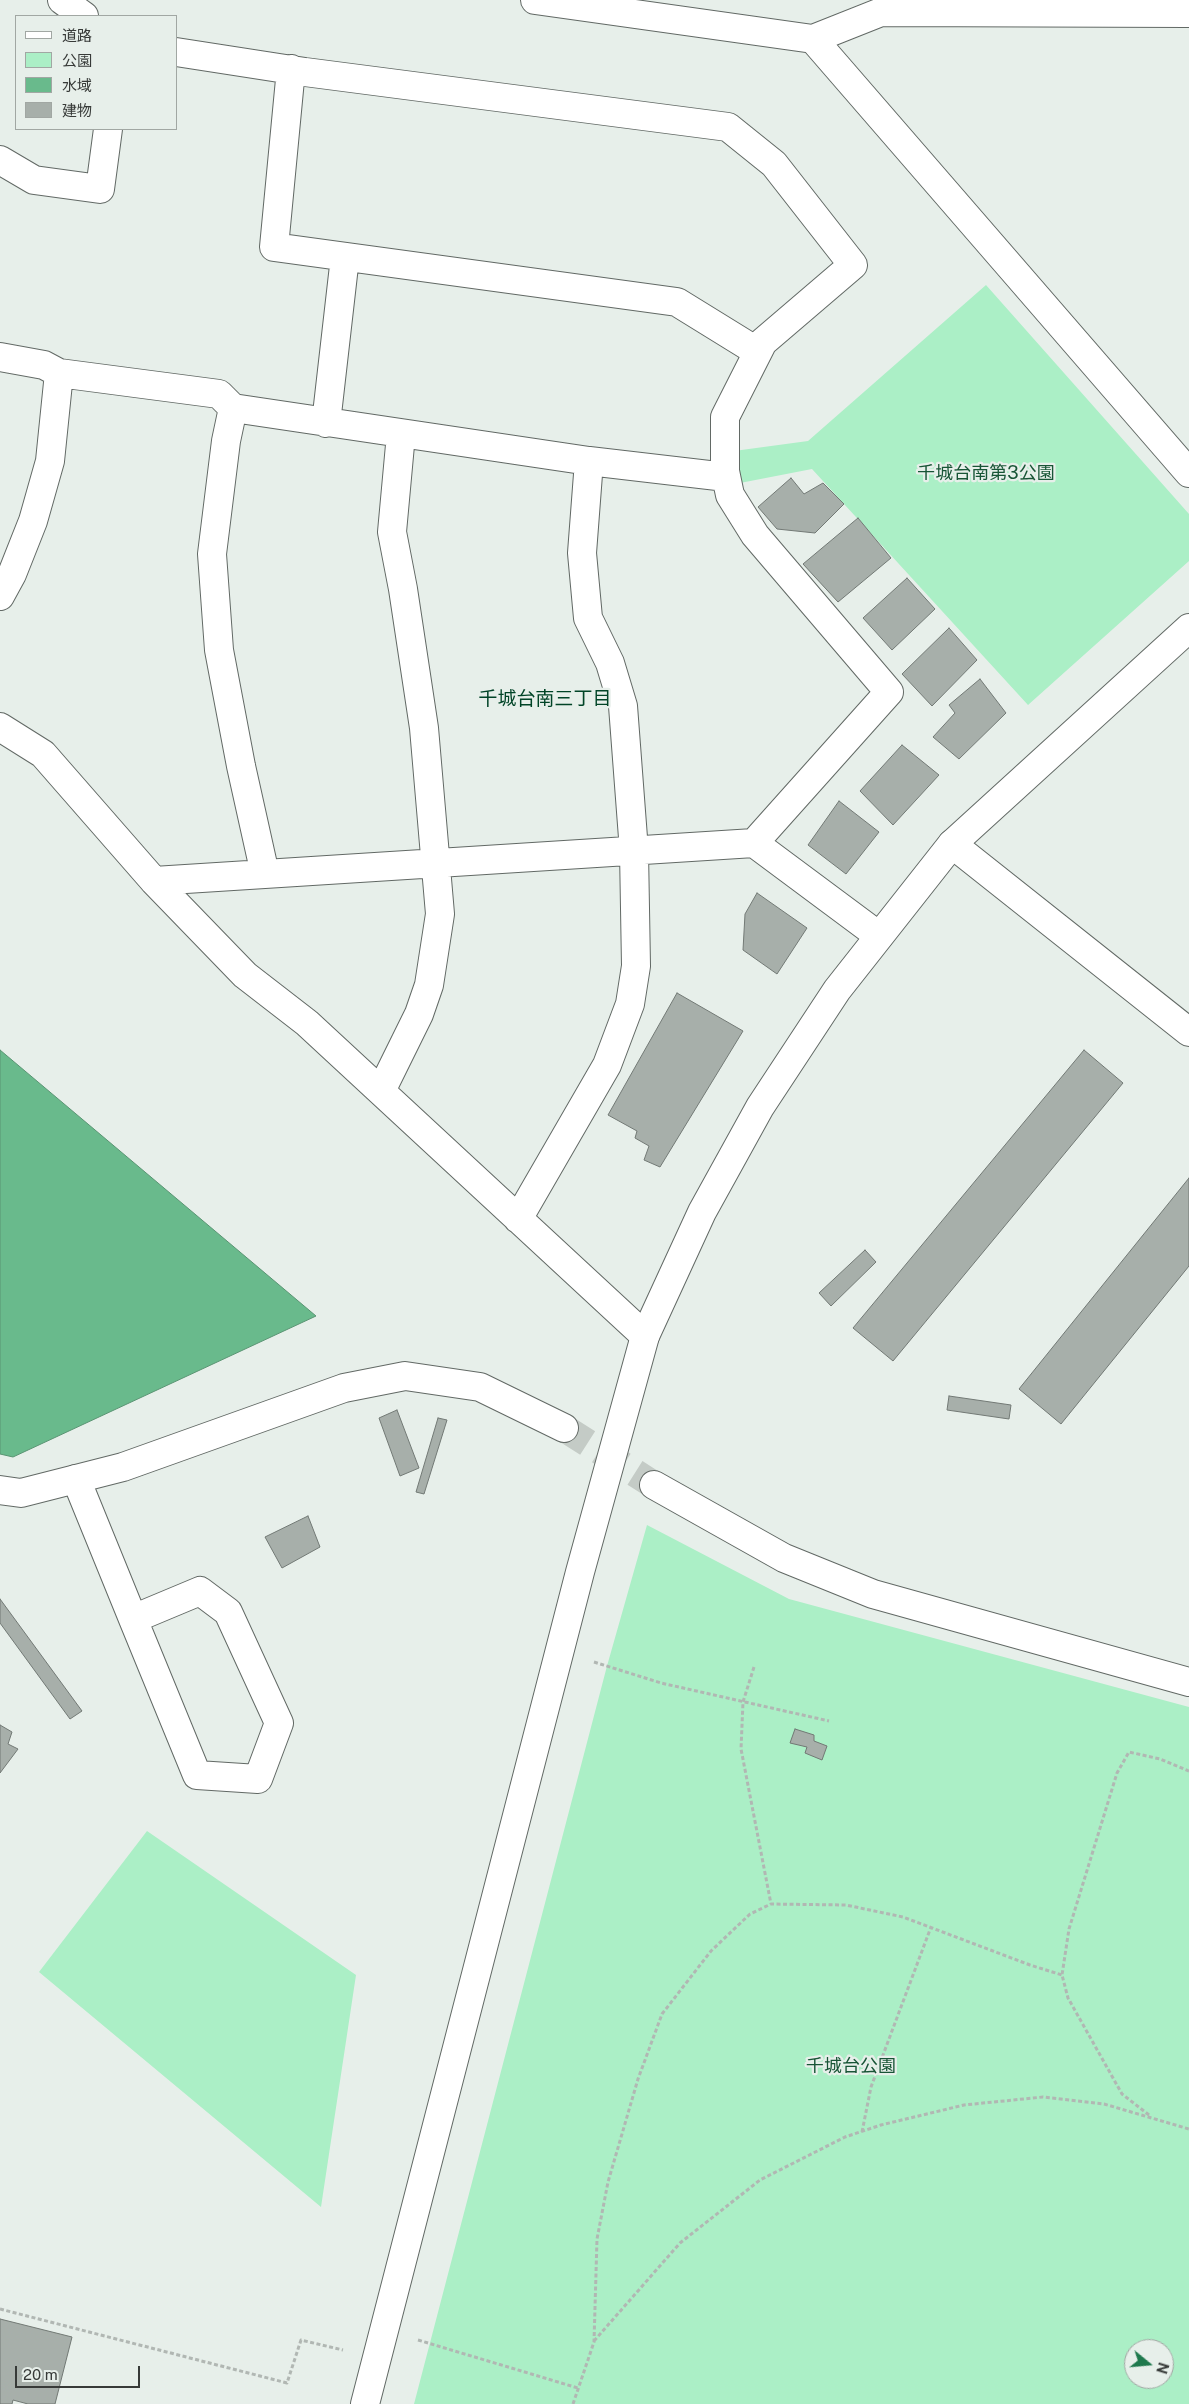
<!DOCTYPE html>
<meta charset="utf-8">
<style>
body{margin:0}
#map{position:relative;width:1189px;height:2404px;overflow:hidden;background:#e7efea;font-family:"Public Sans","Noto Sans JP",sans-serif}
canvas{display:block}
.legend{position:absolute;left:15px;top:15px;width:162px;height:115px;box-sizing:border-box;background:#e7efea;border:1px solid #a1a7a3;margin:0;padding:6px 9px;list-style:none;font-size:15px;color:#373a38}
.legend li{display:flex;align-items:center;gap:10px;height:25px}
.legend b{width:25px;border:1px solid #a1a7a3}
.north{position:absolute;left:1124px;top:2339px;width:50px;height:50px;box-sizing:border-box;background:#e7efea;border:1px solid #a1a7a3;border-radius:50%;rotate:107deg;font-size:14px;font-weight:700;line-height:20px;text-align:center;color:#373a38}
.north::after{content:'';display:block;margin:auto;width:18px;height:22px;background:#1f794d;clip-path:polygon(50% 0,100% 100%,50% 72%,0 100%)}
.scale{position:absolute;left:15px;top:2366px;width:125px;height:22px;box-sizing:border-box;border:2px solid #373a38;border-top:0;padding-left:6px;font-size:15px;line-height:18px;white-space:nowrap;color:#373a38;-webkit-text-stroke:4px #e7efea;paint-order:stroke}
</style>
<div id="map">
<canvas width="1189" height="2404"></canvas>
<ul class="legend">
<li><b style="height:6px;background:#fff"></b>道路</li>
<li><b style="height:14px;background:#abefc6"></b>公園</li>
<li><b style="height:14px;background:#69ba8c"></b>水域</li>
<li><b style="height:14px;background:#a7afaa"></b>建物</li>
</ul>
<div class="north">N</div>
<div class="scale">20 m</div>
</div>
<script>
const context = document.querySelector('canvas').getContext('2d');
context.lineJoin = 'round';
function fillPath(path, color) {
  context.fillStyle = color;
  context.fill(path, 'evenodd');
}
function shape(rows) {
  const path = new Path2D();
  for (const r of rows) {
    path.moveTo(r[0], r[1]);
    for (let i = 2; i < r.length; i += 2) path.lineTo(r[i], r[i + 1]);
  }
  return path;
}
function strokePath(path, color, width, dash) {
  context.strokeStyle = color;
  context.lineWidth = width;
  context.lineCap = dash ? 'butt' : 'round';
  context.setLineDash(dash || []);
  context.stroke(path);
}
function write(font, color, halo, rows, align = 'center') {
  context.font = font + ' "Public Sans","Noto Sans JP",sans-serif';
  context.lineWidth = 4.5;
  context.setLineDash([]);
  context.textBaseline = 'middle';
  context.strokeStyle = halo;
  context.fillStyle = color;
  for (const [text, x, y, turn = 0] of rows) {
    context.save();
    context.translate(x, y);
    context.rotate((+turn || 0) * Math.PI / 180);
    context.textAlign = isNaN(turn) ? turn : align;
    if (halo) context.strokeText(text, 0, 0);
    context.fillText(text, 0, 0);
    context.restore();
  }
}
fillPath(shape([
 [986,285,1189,514,1189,561,1028,705,812,469,740,483,734,451,808,441],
 [647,1525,789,1599,1189,1707,1189,2404,414,2404,607,1666],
 [1134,2349,1164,2349,1164,2379,1134,2379],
 [147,1831,356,1975,321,2207,39,1972]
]), '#abefc6');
const water = shape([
 [0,1050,316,1316,13,1457,0,1454,0,1050]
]);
fillPath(water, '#69ba8c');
strokePath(water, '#5a9473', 1);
const building = shape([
 [791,478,804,494,823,483,844,504,815,533,777,529,758,507,791,478],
 [858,518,891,558,838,602,803,564,858,518],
 [907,578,935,609,892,650,863,618,907,578],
 [949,628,977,660,932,706,902,674,949,628],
 [980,679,1006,713,959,759,933,737,955,713,949,705,980,679],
 [902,745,939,775,893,825,860,791,902,745],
 [839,801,879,832,846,874,808,845,839,801],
 [757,893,807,928,777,974,743,950,745,914,757,893],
 [677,993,743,1031,660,1167,644,1160,649,1146,635,1138,637,1131,608,1115,677,993],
 [1084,1050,1123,1083,893,1361,853,1328,1084,1050],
 [1189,1178,1189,1266,1061,1424,1019,1389,1189,1178],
 [865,1250,876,1262,831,1306,819,1293,865,1250],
 [949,1396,1011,1405,1009,1419,947,1410,949,1396],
 [397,1410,419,1468,400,1476,379,1418,397,1410],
 [438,1418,447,1420,424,1494,416,1492,438,1418],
 [308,1516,320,1547,282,1568,265,1537,308,1516],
 [0,1599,82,1711,70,1719,0,1623,0,1599],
 [0,1725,12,1732,8,1744,18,1749,0,1773,0,1725],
 [795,1729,814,1735,814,1741,827,1746,822,1760,805,1753,807,1747,790,1743,795,1729],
 [0,2319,72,2337,55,2404,28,2404,13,2400,12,2404,0,2404,0,2319]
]);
fillPath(building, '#a7afaa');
strokePath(building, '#727975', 1);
strokePath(shape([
 [564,1428,654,1485]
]), '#c4cbc6', 28, [28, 14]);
const street = shape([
 [62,0,84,16],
 [535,0,813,39,1189,473],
 [813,39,881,12,1189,13],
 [176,52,305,72,728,127,774,164,853,265,763,342,725,417,725,471,730,495,755,535,889,692,754,843],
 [291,69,274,247,677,302,758,352],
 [0,160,34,180,100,189,108,129],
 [0,357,44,365,59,373,219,394,233,408,589,461,726,477],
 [233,408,226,441,212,554,219,650,241,766,265,874],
 [326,423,345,257],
 [0,596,12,574,33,521,50,461,59,373],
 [0,727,43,754,154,881,245,975,307,1023,645,1336],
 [952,844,1189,1032],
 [154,881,754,843,879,936],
 [381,1091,419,1014,429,985,440,914,424,728,403,589,392,532,401,434],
 [518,1219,607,1065,630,1004,636,966,634,851,623,706,610,663,588,618,582,553,589,461],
 [76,1479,133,1619,197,1775,258,1779,279,1723,228,1612,200,1591,133,1619]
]);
const secondary = shape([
 [654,1485,784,1558,873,1594,1189,1682],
 [0,1490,21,1493,123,1467,344,1388,405,1376,480,1387,564,1428],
 [365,2404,580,1572,645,1336,702,1212,760,1107,837,990,952,844,1189,628]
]);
strokePath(street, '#626965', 30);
strokePath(secondary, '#626965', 30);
strokePath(shape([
 [594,1662,661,1683,829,1721],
 [754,1667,743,1702,741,1749,771,1904],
 [1149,2115,1122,2094,1068,1998,1062,1975,1069,1929,1117,1773,1129,1752,1160,1759,1189,1771],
 [862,2132,871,2087,931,1927],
 [0,2309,287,2383,301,2340,343,2350],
 [418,2340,578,2388],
 [594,2341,680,2243,760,2180,845,2137,881,2125,964,2105,1043,2097,1104,2104,1189,2129],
 [573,2404,594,2342,597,2239,608,2182,638,2079,662,2014,711,1951,750,1914,771,1904,846,1905,903,1917,1030,1965,1062,1975]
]), '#b1b7b3', 3, [4, 2.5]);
strokePath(street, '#fff', 28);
strokePath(secondary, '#fff', 28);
write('18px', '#185536', '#e7efea', [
 ["千城台南第3公園",986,473],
 ["千城台公園",851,2066]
]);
write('19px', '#014427', '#e7efea', [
 ["千城台南三丁目",545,699]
]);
</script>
